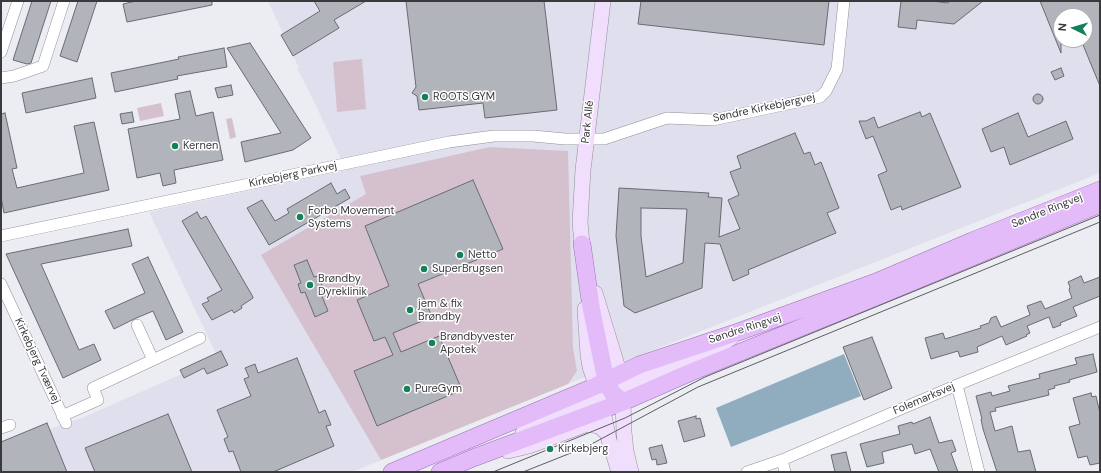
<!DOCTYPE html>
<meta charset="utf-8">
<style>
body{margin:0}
#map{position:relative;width:1101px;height:473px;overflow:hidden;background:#ececf3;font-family:"DM Sans",sans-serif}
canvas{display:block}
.frame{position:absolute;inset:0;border:2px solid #3a3a3d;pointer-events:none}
.north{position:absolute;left:1053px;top:8px;width:40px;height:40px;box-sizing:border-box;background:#fff;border:1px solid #b0b0b1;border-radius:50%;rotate:275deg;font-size:11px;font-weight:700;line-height:16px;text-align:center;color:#3a3a3d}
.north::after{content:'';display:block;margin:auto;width:14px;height:18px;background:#16805b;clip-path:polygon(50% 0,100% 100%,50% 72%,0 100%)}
</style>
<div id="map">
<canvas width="1101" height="473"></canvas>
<div class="frame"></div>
<div class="north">N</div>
</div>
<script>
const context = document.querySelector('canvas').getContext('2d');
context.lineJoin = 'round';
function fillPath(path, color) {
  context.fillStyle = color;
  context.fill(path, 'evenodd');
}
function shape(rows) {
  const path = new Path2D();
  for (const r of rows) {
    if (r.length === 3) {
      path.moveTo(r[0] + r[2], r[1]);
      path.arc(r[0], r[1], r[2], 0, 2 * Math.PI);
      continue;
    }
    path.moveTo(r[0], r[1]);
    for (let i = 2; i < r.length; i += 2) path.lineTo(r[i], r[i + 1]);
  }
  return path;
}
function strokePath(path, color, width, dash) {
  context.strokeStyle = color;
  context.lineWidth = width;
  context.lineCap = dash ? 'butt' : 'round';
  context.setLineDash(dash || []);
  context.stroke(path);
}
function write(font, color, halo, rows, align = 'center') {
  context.font = font + ' "DM Sans",sans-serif';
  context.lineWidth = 3;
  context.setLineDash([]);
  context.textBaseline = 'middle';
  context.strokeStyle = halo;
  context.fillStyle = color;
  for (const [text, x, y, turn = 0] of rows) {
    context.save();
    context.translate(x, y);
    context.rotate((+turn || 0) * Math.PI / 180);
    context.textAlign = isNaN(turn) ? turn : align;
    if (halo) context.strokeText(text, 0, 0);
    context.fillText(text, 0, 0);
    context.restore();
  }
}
fillPath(shape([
 [268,1,1100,1,1100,173,568,384,352,472,1,472,1,446,84,417,218,358,149,212,346,170,308,89,297,69,299,68],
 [1061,16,1085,16,1085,40,1061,40]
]), '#e0dfee');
fillPath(shape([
 [362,59,366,109,337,112,333,62],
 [161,103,164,116,140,121,137,108],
 [232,118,236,137,230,139,226,119],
 [490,147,568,151,573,348,577,371,568,384,381,460,261,255,366,194,360,176]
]), '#d5c1ce');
fillPath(shape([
 [844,354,861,396,731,447,716,408]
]), '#90acbf');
const building = shape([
 [32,1,51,1,31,63,27,64,13,60,32,1],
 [78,1,97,1,77,62,60,56,78,1],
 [136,1,212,1,212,5,127,22,123,4,136,1],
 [314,1,366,1,334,20,339,28,293,56,281,35,320,11,314,1],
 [406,1,544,1,557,110,485,118,483,103,419,110,417,96,412,93,416,87,406,1],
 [641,1,829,1,824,45,638,24,641,1],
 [901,1,932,1,948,3,950,1,983,1,954,24,917,20,916,29,898,27,901,1],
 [1040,1,1100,1,1100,86,1081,40,1085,40,1085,16,1061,16,1061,22,1058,23,1061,31,1061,53,1040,1],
 [250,43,311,138,293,150,245,162,241,142,281,133,227,48,250,43],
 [224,48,227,67,177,76,178,79,115,92,111,73,179,59,178,57,224,48],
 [1061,68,1064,76,1055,80,1051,72,1061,68],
 [92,78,96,98,26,113,22,93,92,78],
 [231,85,233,95,218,98,215,88,231,85],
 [190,91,196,116,213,112,223,160,174,170,176,183,163,186,160,173,137,178,128,129,180,119,175,94,190,91],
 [1038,99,5],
 [132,112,134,122,122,124,120,114,132,112],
 [920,112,922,117,930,113,961,187,902,210,901,206,891,210,878,175,887,171,873,136,866,139,859,121,866,121,874,117,878,128,920,112],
 [5,113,17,168,12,169,17,188,84,173,74,126,94,122,109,190,4,213,1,197,1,114,5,113],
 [1018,113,1028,137,1066,121,1073,139,1010,165,1004,147,991,152,982,129,1018,113],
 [795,133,804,154,810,152,815,165,821,162,839,208,827,213,836,233,748,270,749,274,733,281,720,244,705,243,702,288,635,313,624,306,616,236,619,188,709,193,708,197,722,198,719,237,740,229,728,200,739,195,730,172,741,168,737,156,795,133],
 [641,208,687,209,683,263,646,277,641,236,641,208],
 [473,180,503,249,418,284,432,317,393,333,401,352,439,336,462,390,377,426,354,371,393,355,385,337,374,341,357,300,389,286,365,226,473,180],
 [331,183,337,194,345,189,350,198,269,245,247,208,262,200,275,221,289,213,287,209,331,183],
 [197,212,201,219,206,216,253,297,253,298,241,306,242,308,234,313,232,310,212,320,202,304,209,301,207,298,222,290,182,221,197,212],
 [128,229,132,246,41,264,79,350,94,344,101,360,63,378,6,254,128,229],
 [148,257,183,332,166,340,153,311,134,319,114,329,105,311,145,293,132,264,148,257],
 [307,260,314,277,318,276,322,285,318,287,328,311,315,317,305,292,301,293,298,284,301,283,294,265,307,260],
 [1081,276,1084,283,1100,277,1100,296,1073,307,1077,316,1060,323,1061,325,1053,328,1049,317,1027,326,1030,333,1026,335,1027,336,1006,345,1002,336,977,347,978,352,960,357,958,351,931,359,925,338,943,333,945,339,981,328,980,326,989,323,991,318,996,316,1001,327,1030,315,1027,306,1041,301,1045,309,1072,298,1069,290,1070,287,1068,282,1081,276],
 [872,337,892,388,864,400,843,347,872,337],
 [221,351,228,365,207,374,204,368,184,378,180,370,221,351],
 [1093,354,1097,372,1069,380,1070,382,1054,386,1055,388,1048,390,1049,395,995,408,996,411,990,412,995,431,1012,426,1018,452,1030,450,1036,472,997,472,983,429,981,419,982,419,976,396,991,392,992,396,1010,391,1008,386,1040,378,1039,374,1077,364,1075,358,1093,354],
 [297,358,319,413,325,410,331,425,326,426,334,446,273,472,241,472,233,451,229,452,224,439,228,437,217,410,251,396,244,379,249,377,245,368,255,364,258,373,297,358],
 [1091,393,1092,397,1096,396,1100,413,1100,463,1090,465,1087,456,1078,458,1069,427,1080,424,1073,398,1091,393],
 [168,414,192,472,95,472,85,448,168,414],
 [696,416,696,419,700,418,705,436,684,442,678,421,696,416],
 [930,417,939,443,952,440,956,451,951,453,958,472,939,472,930,449,915,454,912,444,882,452,884,463,867,467,860,444,900,434,898,426,912,422,913,424,930,417],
 [47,423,67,472,1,472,1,442,47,423],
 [662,445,667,463,657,465,656,459,652,460,649,448,662,445],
 [846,452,851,472,835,472,831,455,846,452]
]);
fillPath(building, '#b1b4bb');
strokePath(building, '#696c72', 1);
const street = shape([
 [1,52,18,1],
 [1,78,14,76,43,66,64,1],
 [1,236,449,142,494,136,533,136,565,139,604,139,667,118,713,120,820,97,826,91,837,69,844,1],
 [1,284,66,423],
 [137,325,153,360],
 [957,385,979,472],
 [62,416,98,400,93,388,200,338],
 [1,428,10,425],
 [782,460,785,472],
 [747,472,782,460,957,385,1100,327]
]);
const secondary = shape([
 [583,255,580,222,583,170,603,1],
 [595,293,617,365,623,402,624,432,626,451,631,472],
 [585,309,588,355,590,367,600,397,609,440,619,472],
 [614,393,621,386,716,348,732,337],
 [523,433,573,408,600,397,608,390],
 [508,451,529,446,587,424,599,426,608,434]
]);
const primary = shape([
 [582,244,591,307,604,371,610,389,613,394,623,402],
 [392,472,596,386,639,365,741,331,876,282,972,241,1100,190],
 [440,472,473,458,623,402,689,373,881,295,1100,204]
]);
strokePath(street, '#919097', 12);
strokePath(secondary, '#919097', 16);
strokePath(primary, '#9c70b5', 18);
strokePath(street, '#fff', 11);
strokePath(secondary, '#f1ddfc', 15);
strokePath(primary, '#e3bbf9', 17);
strokePath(shape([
 [493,472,625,418,705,377,1100,215],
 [523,472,586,447,698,387,1100,222]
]), '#5c5c60', 1);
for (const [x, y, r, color] of [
 [425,97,4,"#16805b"],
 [175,146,4,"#16805b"],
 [300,217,4,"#16805b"],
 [460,255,4,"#16805b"],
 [424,269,4,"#16805b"],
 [310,285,4,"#16805b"],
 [410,310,4,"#16805b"],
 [432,343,4,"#16805b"],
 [407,389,4,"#16805b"],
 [550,449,4,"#16805b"]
]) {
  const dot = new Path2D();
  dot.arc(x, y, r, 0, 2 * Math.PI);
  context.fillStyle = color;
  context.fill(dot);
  strokePath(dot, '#fff', 1.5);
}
write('11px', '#3a3a3d', '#fff', [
 ["ROOTS GYM",433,97],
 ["Kernen",183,146],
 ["Forbo Movement",308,211],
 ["Systems",308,224],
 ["Netto",468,255],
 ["SuperBrugsen",432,269],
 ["Brøndby",318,279],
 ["Dyreklinik",318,292],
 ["jem & fix",418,304],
 ["Brøndby",418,317],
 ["Brøndbyvester",440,337],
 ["Apotek",440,350],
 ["PureGym",415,389],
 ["Kirkebjerg",558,449]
], 'left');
write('11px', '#3a3a3d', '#fff', [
 ["Søndre Kirkebjergvej",764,108,-12],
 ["Park Allé",588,122,-84],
 ["Kirkebjerg Parkvej",293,175,-12],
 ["Søndre Ringvej",1047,211,-22],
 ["Søndre Ringvej",745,329,-18],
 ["Kirkebjerg Tværvej",37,361,65],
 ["Folemarksvej",924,399,-23]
]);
</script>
